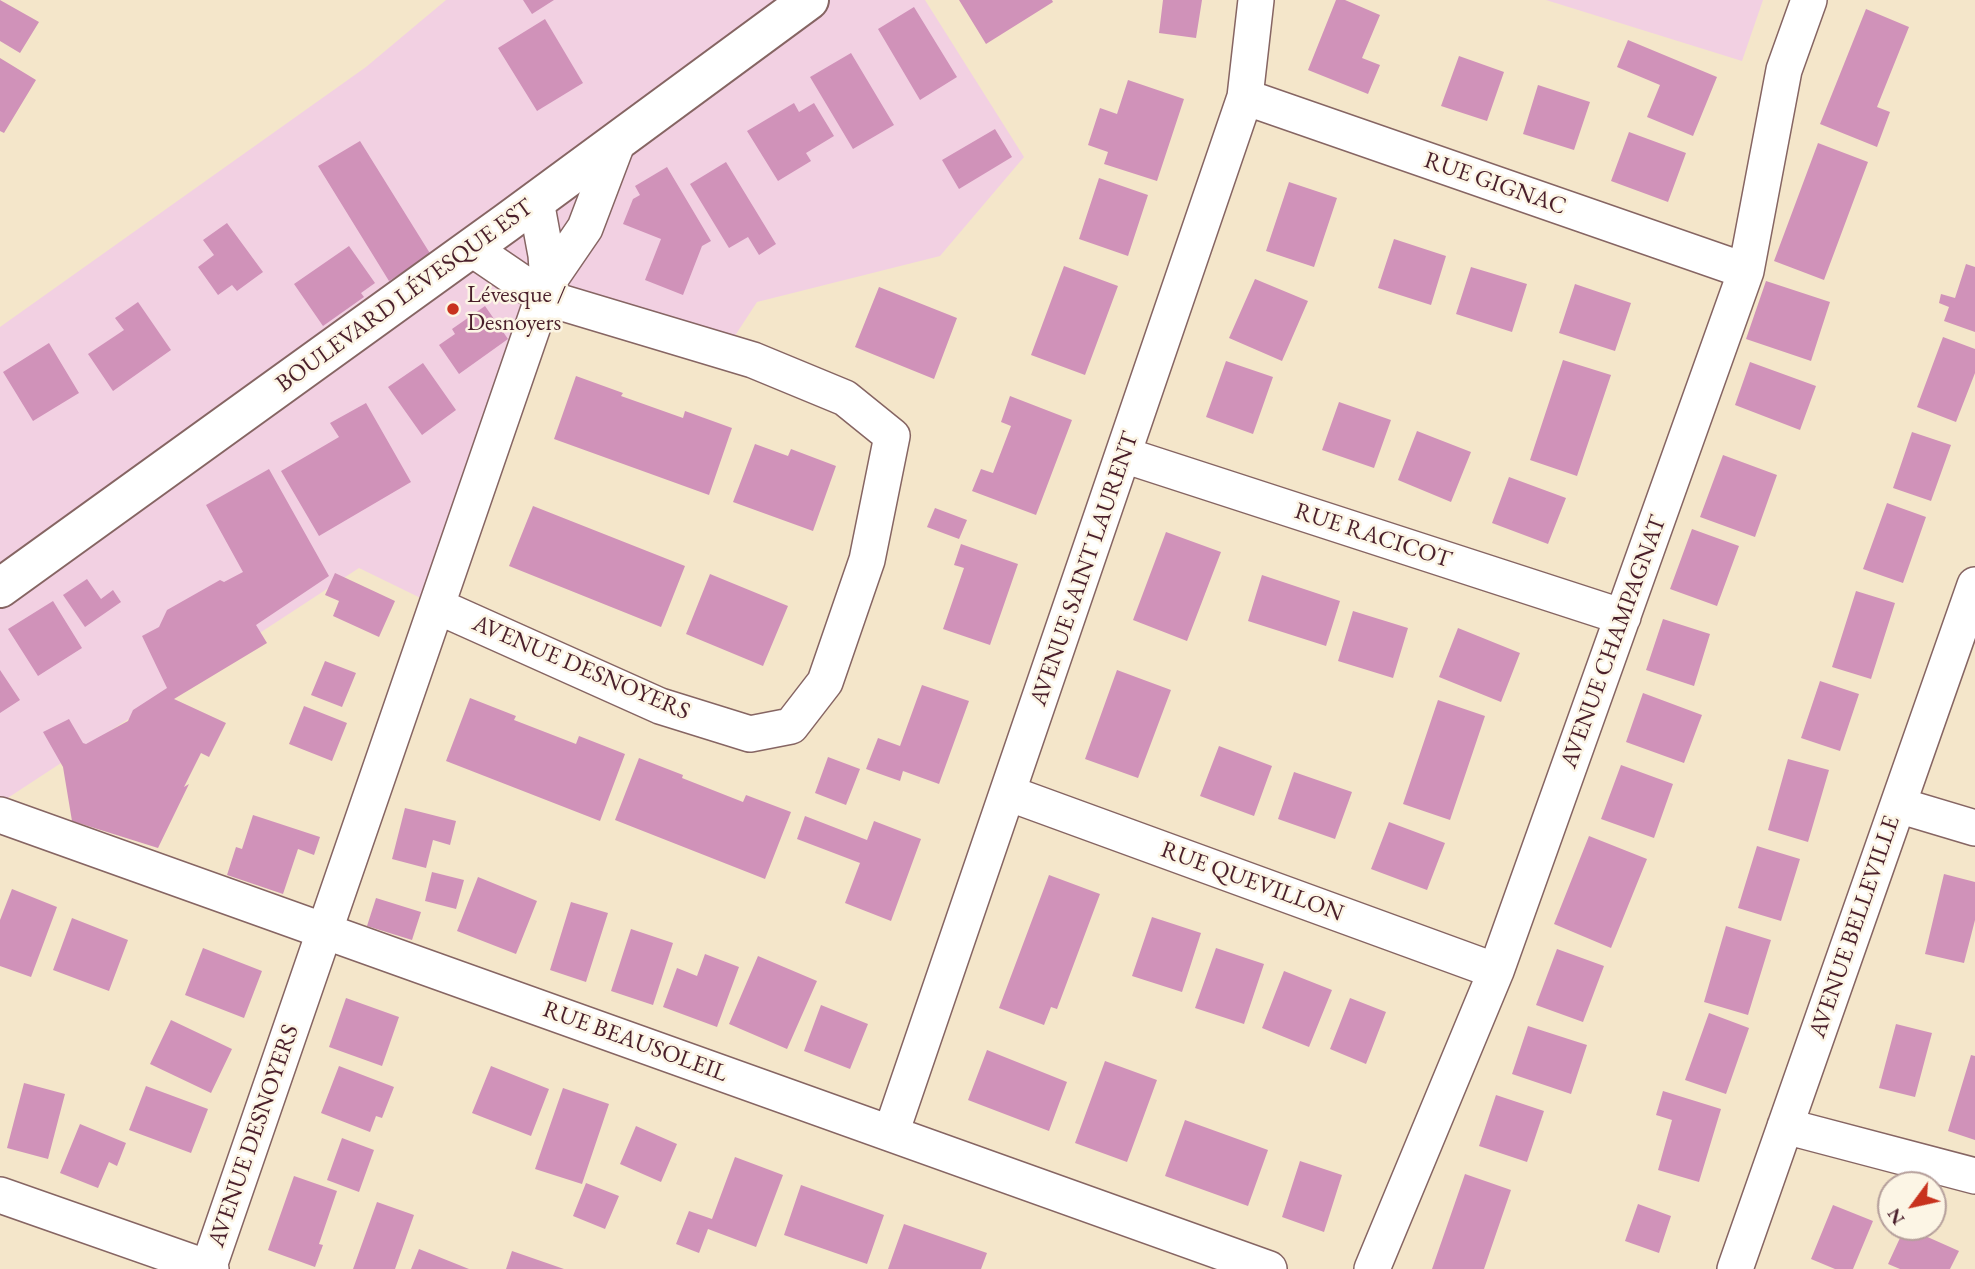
<!DOCTYPE html>
<meta charset="utf-8">
<style>
body{margin:0}
#map{position:relative;width:1975px;height:1269px;overflow:hidden;background:#f4e6ca;font-family:"EB Garamond",serif}
canvas{display:block}
.north{position:absolute;left:1877px;top:1171px;width:70px;height:70px;box-sizing:border-box;background:#fcf5e5;border:2px solid #b59f9b;border-radius:50%;rotate:237deg;font-size:19px;font-weight:700;line-height:28px;text-align:center;color:#4a1f2b}
.north::after{content:'';display:block;margin:auto;width:24px;height:32px;background:#c8321e;clip-path:polygon(50% 0,100% 100%,50% 72%,0 100%)}
</style>
<div id="map">
<canvas width="1975" height="1269"></canvas>
<div class="north">N</div>
</div>
<script>
const context = document.querySelector('canvas').getContext('2d');
context.lineJoin = 'round';
function fillPath(path, color) {
  context.fillStyle = color;
  context.fill(path, 'evenodd');
}
function shape(rows) {
  const path = new Path2D();
  for (const r of rows) {
    path.moveTo(r[0], r[1]);
    for (let i = 2; i < r.length; i += 2) path.lineTo(r[i], r[i + 1]);
  }
  return path;
}
function strokePath(path, color, width, dash) {
  context.strokeStyle = color;
  context.lineWidth = width;
  context.lineCap = dash ? 'butt' : 'round';
  context.setLineDash(dash || []);
  context.stroke(path);
}
function write(font, color, halo, rows, align = 'center') {
  context.font = font + ' "EB Garamond",serif';
  context.lineWidth = 5;
  context.setLineDash([]);
  context.textBaseline = 'middle';
  context.strokeStyle = halo;
  context.fillStyle = color;
  for (const [text, x, y, turn = 0] of rows) {
    context.save();
    context.translate(x, y);
    context.rotate((+turn || 0) * Math.PI / 180);
    context.textAlign = isNaN(turn) ? turn : align;
    if (halo) context.strokeText(text, 0, 0);
    context.fillText(text, 0, 0);
    context.restore();
  }
}
fillPath(shape([
 [446,0,925,0,1024,157,940,256,757,302,725,351,543,297,437,606,359,568,0,803,0,327,366,67],
 [1546,0,1763,0,1742,61]
]), '#f2d0e2');
fillPath(shape([
 [0,0,39,22,20,53,0,41],
 [523,0,554,0,532,14],
 [959,0,1052,0,1053,2,986,44],
 [1163,0,1202,0,1196,38,1159,33],
 [1336,0,1345,0,1380,15,1362,58,1380,65,1368,94,1308,70],
 [914,7,957,77,920,100,878,29],
 [1866,9,1909,27,1877,107,1890,112,1877,147,1820,124],
 [545,19,583,83,537,111,498,48],
 [1628,40,1717,77,1693,136,1647,117,1660,85,1617,67],
 [851,53,894,125,853,149,810,77],
 [1459,56,1504,72,1487,121,1441,106],
 [0,58,36,80,4,133,0,131],
 [1128,80,1184,99,1157,181,1104,164,1108,152,1088,145,1100,108,1117,114],
 [1538,85,1590,102,1574,150,1523,134],
 [794,103,799,112,814,103,834,136,806,153,811,161,778,181,747,131],
 [995,129,1012,157,959,189,942,160],
 [1629,132,1686,153,1668,202,1611,181],
 [360,141,431,255,389,281,318,166],
 [1818,143,1868,162,1824,280,1774,261],
 [726,162,776,244,759,255,748,237,729,248,690,184],
 [667,167,711,241,702,246,683,295,645,280,661,239,623,224,633,199,640,195,635,186],
 [1099,178,1148,195,1128,256,1079,239],
 [1289,182,1337,198,1314,267,1266,251],
 [227,223,263,272,237,291,232,285,218,295,198,267,214,255,203,240],
 [1394,239,1446,256,1431,305,1378,288],
 [349,246,375,283,361,293,364,297,323,326,294,284],
 [1966,264,1975,267,1975,332,1944,321,1949,307,1939,303,1941,294,1955,298],
 [1064,266,1118,286,1085,375,1031,355],
 [1471,267,1527,284,1512,332,1456,314],
 [1255,279,1308,301,1282,361,1229,338],
 [1766,281,1830,302,1811,361,1746,339],
 [1575,284,1631,303,1615,351,1559,333],
 [879,287,957,318,934,379,855,347],
 [138,302,171,350,113,391,88,354,124,330,115,318],
 [485,306,508,339,459,374,439,345,455,334,452,329],
 [1943,337,1975,349,1975,373,1956,422,1917,407],
 [49,343,79,393,33,421,3,372],
 [1563,360,1611,375,1577,476,1530,460],
 [1226,361,1273,377,1253,434,1206,417],
 [1750,362,1816,386,1800,430,1735,405],
 [423,363,456,410,422,435,388,387],
 [576,376,623,393,621,396,683,418,685,411,732,428,709,495,554,439],
 [1010,396,1072,420,1036,515,972,491,981,469,993,473,1011,426,1001,422],
 [1339,402,1391,420,1374,468,1322,450],
 [366,403,411,482,319,536,281,471,339,437,330,423],
 [1417,431,1471,452,1451,502,1398,480],
 [1912,432,1951,445,1931,501,1893,488],
 [755,444,788,456,791,449,836,466,813,531,733,502],
 [1723,455,1777,475,1755,537,1700,517],
 [269,469,329,576,256,625,267,643,174,699,226,723,209,757,201,753,184,787,189,784,158,848,72,821,63,767,43,732,69,719,83,743,86,744,128,721,133,710,167,688,142,636,159,627,167,610,220,580,224,582,243,572,206,505],
 [1509,477,1566,498,1548,544,1492,523],
 [1887,503,1926,517,1903,583,1863,569],
 [533,506,685,566,661,627,509,566],
 [935,508,967,520,959,539,927,527],
 [1692,529,1739,546,1717,606,1670,589],
 [1166,532,1221,552,1187,641,1133,620],
 [961,544,1018,564,990,645,943,629,964,568,954,565],
 [335,573,395,601,379,637,333,616,339,601,325,595],
 [710,574,788,606,763,666,686,634],
 [1262,575,1340,601,1326,646,1248,621],
 [87,579,101,599,113,590,121,602,85,627,63,595],
 [1856,591,1895,603,1871,679,1832,667],
 [53,601,82,648,38,676,8,629],
 [1353,611,1408,628,1393,678,1338,661],
 [1663,619,1710,634,1694,686,1646,670],
 [1458,628,1520,653,1501,702,1439,677],
 [325,661,356,673,342,707,311,695],
 [0,670,20,700,0,713],
 [1117,670,1171,690,1138,778,1085,759],
 [1820,681,1859,694,1840,751,1801,738],
 [922,685,969,701,939,784,903,771,900,781,866,769,878,738,900,746],
 [1643,693,1702,715,1684,763,1626,742],
 [470,698,516,716,514,720,576,744,579,736,625,754,600,821,446,761],
 [1438,700,1485,716,1450,820,1403,804],
 [304,706,347,723,332,761,289,744],
 [1219,746,1272,766,1254,816,1200,796],
 [828,757,860,769,846,805,815,793],
 [639,758,683,775,682,778,743,802,746,795,791,812,765,879,615,820],
 [1788,759,1829,770,1808,842,1768,830],
 [1621,765,1673,784,1654,838,1601,819],
 [1294,772,1352,792,1335,839,1278,819],
 [405,808,456,821,450,845,433,840,426,868,392,859],
 [253,815,320,837,314,855,298,849,283,894,227,875,236,847,242,849],
 [805,816,867,840,874,821,921,839,891,921,845,903,860,863,797,839],
 [1389,822,1445,843,1427,890,1371,869],
 [1589,836,1647,859,1611,948,1554,924],
 [1757,846,1800,859,1781,921,1738,908],
 [432,872,464,880,456,909,425,901],
 [1944,874,1975,882,1975,920,1964,963,1925,954],
 [1049,875,1100,894,1057,1009,1051,1007,1044,1025,999,1008],
 [478,877,537,901,516,954,457,931],
 [12,889,57,907,31,977,0,966,0,920],
 [376,898,421,912,412,940,367,926],
 [571,902,608,913,586,982,550,970],
 [1152,917,1201,933,1182,992,1132,976],
 [72,918,128,940,109,991,53,970],
 [1726,926,1771,940,1748,1015,1704,1002],
 [631,929,673,943,653,1005,611,991],
 [203,948,262,971,244,1018,185,995],
 [1216,948,1264,964,1244,1024,1195,1008],
 [1557,949,1604,966,1583,1022,1536,1005],
 [705,954,739,967,717,1027,663,1007,677,968,697,976],
 [758,956,817,981,787,1049,729,1024],
 [1284,971,1332,990,1309,1047,1262,1028],
 [346,998,399,1017,382,1066,329,1047],
 [1350,998,1386,1012,1366,1064,1330,1049],
 [821,1005,868,1024,850,1069,804,1051],
 [1709,1013,1749,1028,1726,1094,1685,1080],
 [171,1020,232,1049,211,1093,150,1064],
 [1896,1024,1932,1033,1915,1097,1879,1088],
 [1528,1026,1587,1045,1571,1094,1512,1074],
 [987,1050,1067,1082,1049,1131,968,1100],
 [1971,1055,1975,1056,1975,1140,1948,1131],
 [1105,1061,1157,1080,1127,1162,1075,1143],
 [339,1066,394,1087,382,1118,376,1116,370,1132,321,1113],
 [491,1066,549,1089,531,1136,472,1113],
 [24,1083,65,1094,48,1159,7,1148],
 [146,1086,208,1109,191,1153,129,1130],
 [563,1088,609,1104,582,1184,535,1169],
 [1663,1091,1721,1109,1699,1182,1658,1170,1672,1120,1656,1115],
 [1496,1095,1544,1111,1527,1162,1479,1146],
 [1185,1120,1268,1150,1248,1206,1165,1176],
 [80,1124,126,1143,117,1166,109,1162,98,1188,60,1173],
 [636,1126,677,1144,661,1182,620,1164],
 [342,1138,374,1150,359,1192,327,1180],
 [735,1157,783,1175,756,1247,708,1229,699,1253,676,1244,689,1211,712,1219],
 [1300,1161,1342,1175,1324,1232,1282,1217],
 [1465,1174,1511,1190,1484,1269,1432,1269],
 [294,1176,337,1191,319,1244,323,1245,315,1267,268,1250],
 [586,1183,619,1196,605,1229,573,1216],
 [801,1185,884,1215,867,1264,784,1235],
 [377,1202,414,1215,395,1269,353,1269],
 [1638,1204,1671,1216,1659,1253,1625,1241],
 [1833,1205,1873,1221,1853,1269,1835,1269,1811,1259],
 [904,1224,987,1253,981,1269,888,1269],
 [1905,1227,1959,1251,1950,1269,1900,1269,1888,1264],
 [419,1249,469,1269,411,1269],
 [512,1251,564,1269,506,1269]
]), '#d092b9');
const minor = shape([
 [1245,97,1746,271],
 [548,282,585,228,618,141],
 [1124,455,1623,617],
 [437,606,660,706,750,734,791,726,825,682,867,560,892,436,845,398,753,360,543,297,471,248],
 [1008,793,1496,971],
 [1898,805,1975,828],
 [0,815,1269,1269],
 [1785,1126,1975,1176],
 [891,1133,1245,97,1256,0],
 [0,1195,211,1269],
 [208,1269,543,297,548,282,546,255,536,201],
 [1372,1269,1496,971,1746,271,1784,70,1809,0],
 [1735,1269,1975,585]
]);
const tertiary = shape([
 [0,588,506,223,809,0]
]);
strokePath(minor, '#866563', 38);
strokePath(tertiary, '#866563', 42);
strokePath(minor, '#fff', 35);
strokePath(tertiary, '#fff', 38);
for (const [x, y, r, color] of [
 [453,309,7,"#c8321e"]
]) {
  const dot = new Path2D();
  dot.arc(x, y, r, 0, 2 * Math.PI);
  context.fillStyle = color;
  context.fill(dot);
  strokePath(dot, '#fcf5e5', 2.5);
}
write('24px', '#4a1f2b', '#fcf5e5', [
 ["RUE GIGNAC",1495,184,19],
 ["BOULEVARD LÉVESQUE EST",405,296,-36],
 ["RUE RACICOT",1373,536,18],
 ["AVENUE SAINT LAURENT",1085,569,-71],
 ["AVENUE CHAMPAGNAT",1614,642,-70],
 ["AVENUE DESNOYERS",581,668,23],
 ["RUE QUEVILLON",1252,882,20],
 ["AVENUE BELLEVILLE",1855,927,-71],
 ["RUE BEAUSOLEIL",635,1042,20],
 ["AVENUE DESNOYERS",254,1136,-71]
]);
write('24px', '#4a1f2b', '#fcf5e5', [
 ["Lévesque /",467,295],
 ["Desnoyers",467,323]
], 'left');
</script>
